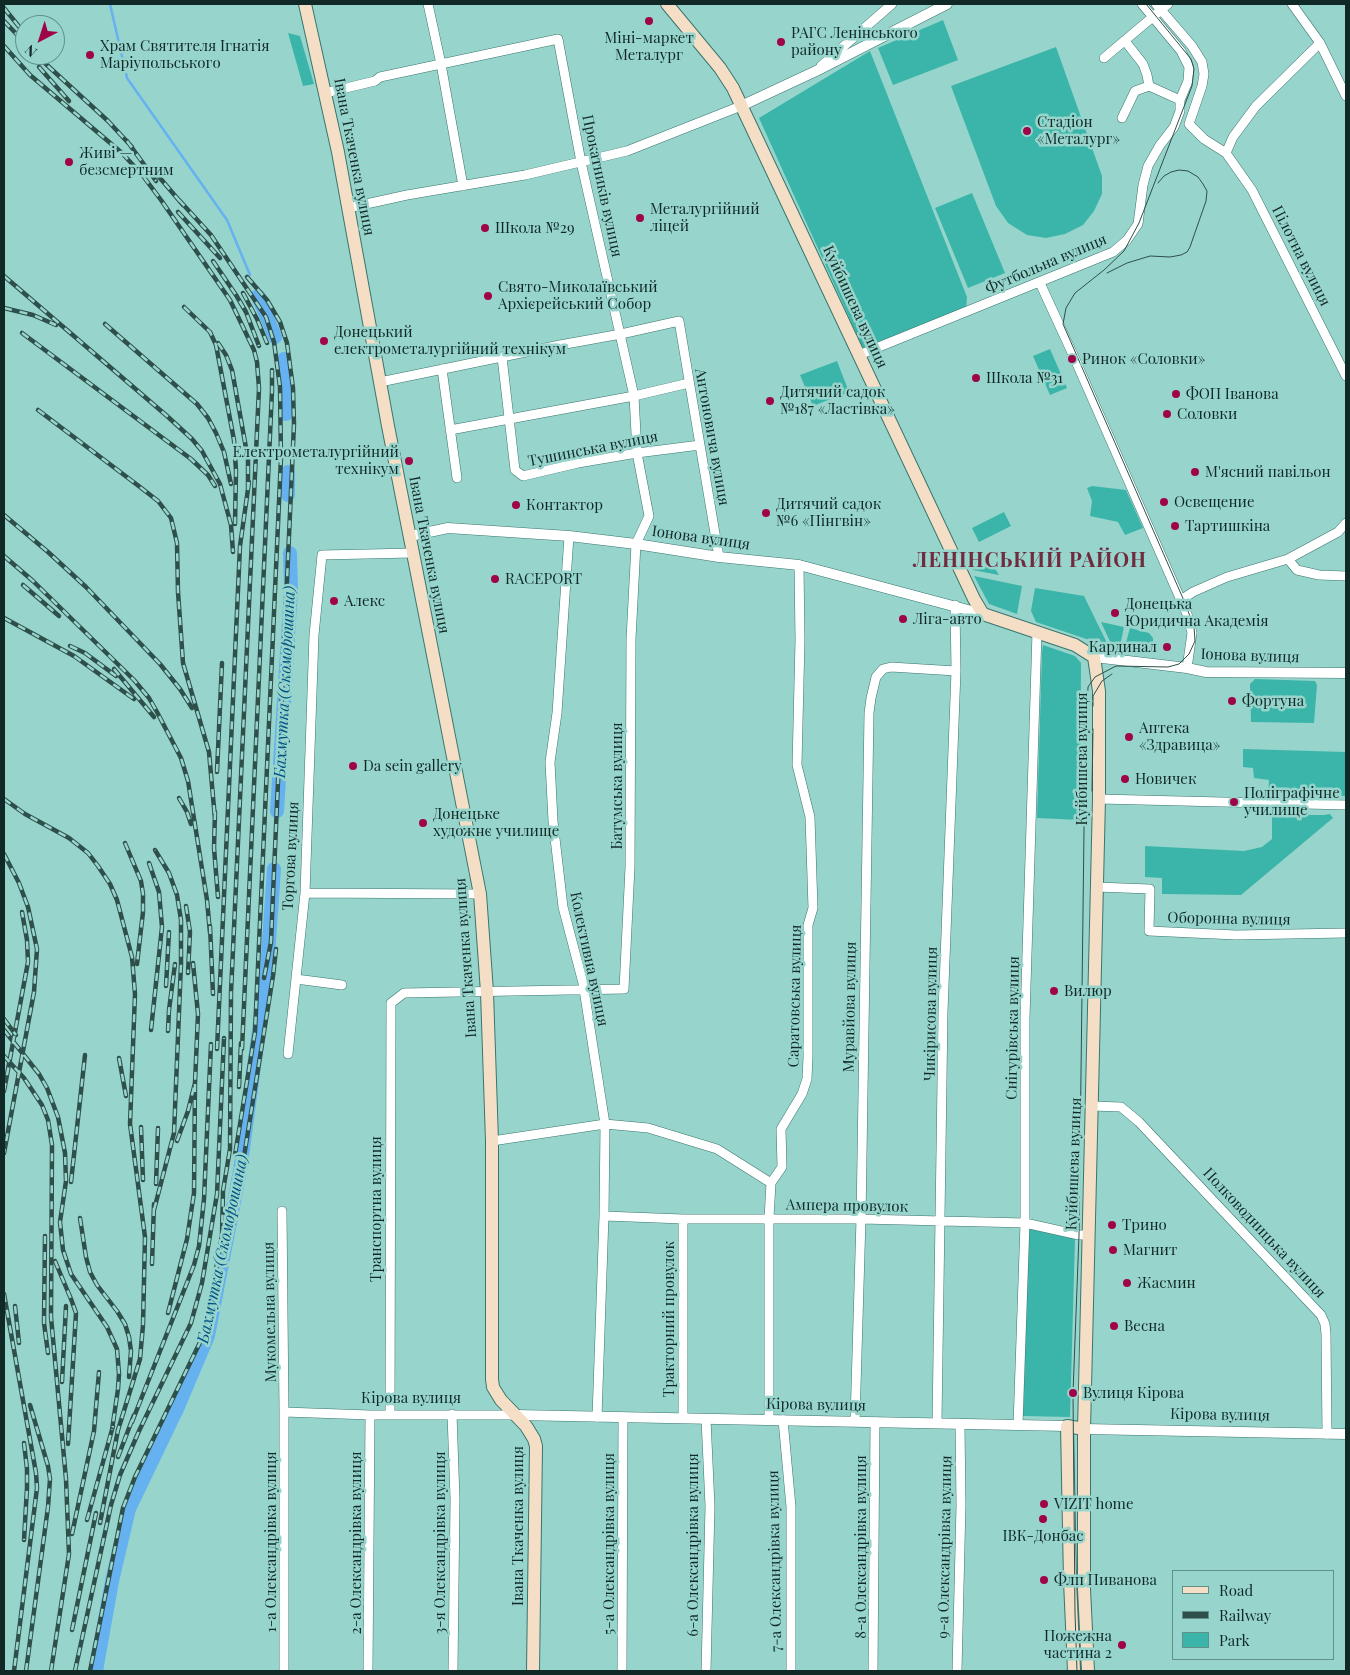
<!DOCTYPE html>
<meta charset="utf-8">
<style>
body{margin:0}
#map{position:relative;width:1350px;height:1675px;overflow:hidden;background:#97d5cc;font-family:"Playfair Display",serif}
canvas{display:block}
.frame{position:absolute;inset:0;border:5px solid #102926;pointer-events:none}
.legend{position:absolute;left:1172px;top:1570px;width:162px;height:90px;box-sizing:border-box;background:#97d5cc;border:1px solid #61908a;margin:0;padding:6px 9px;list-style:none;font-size:15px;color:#102926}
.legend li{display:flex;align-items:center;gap:10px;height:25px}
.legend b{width:25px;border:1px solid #61908a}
.north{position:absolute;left:15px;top:15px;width:50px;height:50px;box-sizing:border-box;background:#97d5cc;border:1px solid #61908a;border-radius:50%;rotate:220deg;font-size:14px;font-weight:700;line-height:20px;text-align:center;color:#102926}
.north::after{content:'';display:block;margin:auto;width:18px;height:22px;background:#9f0448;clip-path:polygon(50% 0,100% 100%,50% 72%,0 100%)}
</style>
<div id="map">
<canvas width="1350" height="1675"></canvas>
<div class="frame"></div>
<ul class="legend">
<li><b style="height:6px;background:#f4dec5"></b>Road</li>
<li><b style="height:6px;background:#2e4f4a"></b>Railway</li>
<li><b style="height:14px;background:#3bb5a9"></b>Park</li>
</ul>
<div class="north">N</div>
</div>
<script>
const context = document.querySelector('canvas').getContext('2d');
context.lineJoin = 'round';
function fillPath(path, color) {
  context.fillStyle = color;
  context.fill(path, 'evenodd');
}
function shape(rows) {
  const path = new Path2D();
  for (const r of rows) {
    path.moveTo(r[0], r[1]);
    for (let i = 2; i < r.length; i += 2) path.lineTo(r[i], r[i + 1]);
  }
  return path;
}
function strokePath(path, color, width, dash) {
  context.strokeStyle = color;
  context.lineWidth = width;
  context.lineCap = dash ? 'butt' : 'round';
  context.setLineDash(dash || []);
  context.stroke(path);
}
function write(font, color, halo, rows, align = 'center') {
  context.font = font + ' "Playfair Display",serif';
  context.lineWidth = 5;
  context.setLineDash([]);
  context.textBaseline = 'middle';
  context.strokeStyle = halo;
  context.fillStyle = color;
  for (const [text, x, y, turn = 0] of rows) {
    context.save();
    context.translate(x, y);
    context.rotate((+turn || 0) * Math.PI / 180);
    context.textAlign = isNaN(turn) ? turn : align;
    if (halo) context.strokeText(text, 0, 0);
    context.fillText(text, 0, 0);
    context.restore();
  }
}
fillPath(shape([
 [943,20,958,60,893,85,878,48],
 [288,33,300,36,314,84,303,86],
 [1056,47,1102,176,1102,194,1094,211,1083,225,1065,234,1046,238,1027,235,1008,223,996,206,951,86],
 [870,51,967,297,966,309,863,348,759,118],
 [972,193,1005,273,968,288,935,208],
 [1050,349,1067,388,1050,395,1033,356],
 [837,361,849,392,813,406,800,375],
 [1092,486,1126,490,1143,528,1125,535,1118,522,1090,516,1092,501,1087,488],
 [1004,512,1011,526,979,542,972,528],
 [983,552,987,556,999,575,973,570,967,558],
 [974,576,1022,586,1017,614,989,604],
 [1035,588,1084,596,1106,641,1104,645,1036,622,1031,611],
 [1101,622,1124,627,1120,646,1112,646],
 [1130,628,1149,633,1153,638,1153,648,1125,646],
 [1043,645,1075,656,1081,663,1080,820,1037,818,1042,652],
 [1255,679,1315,681,1317,685,1314,723,1251,722,1250,684],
 [1243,749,1346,752,1346,796,1268,795,1269,780,1254,778,1253,768,1243,767],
 [1330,814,1333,818,1241,895,1162,894,1162,878,1145,877,1145,846,1244,851,1262,847,1272,839,1272,815,1324,815],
 [1029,1228,1075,1238,1070,1417,1023,1416]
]), '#3bb5a9');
strokePath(shape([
 [110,4,127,78,227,220,250,275]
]), '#66b1ef', 2.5);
strokePath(shape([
 [258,296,275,337],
 [284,359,286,414],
 [288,472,288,495],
 [277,811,291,589,290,553],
 [96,1671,112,1581,129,1509,177,1409,208,1336,240,1171,267,970,274,869]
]), '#66b1ef', 14);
const minor = shape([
 [428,4,441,64,463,186],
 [1156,4,1192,46,1202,62,1204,74,1202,86,1189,124,1204,139,1226,153,1252,190,1346,376],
 [1292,4,1320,43,1346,96],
 [1125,41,1143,64,1147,75,1149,86],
 [1104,58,1168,4],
 [821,66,892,4],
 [325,93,375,81,380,77,558,39,581,162,634,396,637,453,649,516,636,544,631,639,630,867,624,989,404,993,391,1003,390,1414],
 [1122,118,1135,91,1149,86,1180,100],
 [1226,153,1233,137,1256,106,1320,43],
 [348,208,407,195,525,175,627,151,741,106],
 [1040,283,1074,357,1187,614,1192,633,1187,668],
 [859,355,1113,252,1127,240,1138,224,1143,185,1148,166,1160,145,1174,127,1180,111,1180,100,1188,81,1189,67,1181,51,1142,4],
 [502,357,515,470,523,476,578,463,637,453,700,445],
 [442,369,457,478],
 [380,382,560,345,621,334,679,321,719,557],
 [450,430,634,396,689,383],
 [569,536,557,713,550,762,553,821,563,907,583,983,605,1124,604,1216,597,1417],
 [1288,559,1297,570,1319,575,1346,576],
 [1181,600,1193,592,1227,577,1288,559,1338,532,1346,523],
 [1099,799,1346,805],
 [1096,887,1150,889,1149,931,1236,935,1346,933],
 [305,893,480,894],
 [296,979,342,985],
 [288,1054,305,893,314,635,322,555,412,553],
 [1092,1106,1121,1107,1139,1122,1321,1315,1325,1324,1326,1334,1327,1434],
 [492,1141,605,1124,648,1128,717,1149,771,1183],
 [282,1211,284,1412,284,1671],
 [604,1216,683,1219,861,1219,1025,1223,1079,1235,1089,1235],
 [683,1219,683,1418],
 [284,1412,370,1415,516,1415],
 [452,1414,455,1499,453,1671],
 [769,1420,769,1218,771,1183,782,1167,781,1129,802,1094,807,1079,808,1057,808,925,813,908,810,817,797,765,800,640,799,565],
 [783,1420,791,1507,791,1671],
 [855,1421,861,1219,869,713,871,698,876,677,883,669,891,667,956,671],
 [937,1423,943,1012,956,671,955,605],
 [1018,1425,1025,1223,1025,1018,1037,632],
 [368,1671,370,1415],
 [622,1671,623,1417],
 [706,1671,710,1506,706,1419],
 [873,1671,875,1422],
 [957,1671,961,1505,960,1424]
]);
const tertiary = shape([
 [741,106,816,71,947,4],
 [410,536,448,528,569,536,636,544,719,557,799,565,983,614],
 [1094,657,1187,668,1206,672,1346,673],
 [516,1415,1067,1426],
 [1084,1429,1346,1434]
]);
const secondary = shape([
 [305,4,338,152,388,426,480,894,487,992,492,1141,492,1379,493,1387,496,1392,501,1400,526,1426,534,1439,536,1446,533,1671],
 [667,4,720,68,733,88,974,599,983,614,1075,645,1094,657,1099,691,1099,799,1084,1429,1084,1589,1088,1671],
 [1074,1671,1070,1581,1067,1426,1084,1429]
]);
strokePath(minor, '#39756e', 10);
strokePath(tertiary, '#39756e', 11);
strokePath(secondary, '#39756e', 14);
strokePath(minor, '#fff', 9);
strokePath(tertiary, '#fff', 10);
strokePath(secondary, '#f4dec5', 12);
strokePath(shape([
 [1107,273,1127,263,1150,256,1170,257,1181,255,1187,252,1190,247,1206,201,1207,191,1203,184,1198,177,1188,171,1179,170,1171,172,1164,176,1158,183],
 [1093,706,1093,696,1102,681,1112,674],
 [1092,791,1093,729],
 [1077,1671,1075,1613,1073,1393,1079,1235,1085,749,1088,687,1095,677,1116,666,1168,667,1179,664,1189,654,1195,641,1194,627,1185,603,1063,324,1066,308,1075,293,1104,270,1124,251,1139,223,1192,86,1194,69,1191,59,1146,4]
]), '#2e4f4a', 1);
const rail = shape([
 [4,8,25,34],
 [4,21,25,43],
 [4,46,30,75,122,153,143,176,161,200,230,300,254,350,257,362,259,388,231,993,230,1149,223,1191,222,1236,205,1332,135,1477,123,1508,90,1671],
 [36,55,108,121,132,147],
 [39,67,69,101],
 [127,141,156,181],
 [154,171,183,205],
 [179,200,211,235,266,317,274,342,280,387,281,458,255,1032,235,1155],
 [178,212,220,258],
 [213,261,236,295,246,312,259,346],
 [4,276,167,416,192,439,202,451,220,484,231,525,233,552],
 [247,277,267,300,280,322,287,343,293,388,294,424,273,894,271,942,264,978],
 [243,293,257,319,267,343],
 [184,307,210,332,216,345,234,440,236,471,235,524],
 [4,308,33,315,56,325],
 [105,324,197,404,208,418,216,433,224,452,231,484],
 [22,333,191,459,208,475,215,486],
 [218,343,226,355,232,370,248,459,248,488],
 [38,410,140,487,158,501,171,518,177,543,178,592,183,663,209,752,215,819],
 [4,515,48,552,86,587,160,664,180,689,192,708],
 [4,556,33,581,134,680,149,698,157,712,181,758,188,781,207,900,210,933],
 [23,585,59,616],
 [4,618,74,656,134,699],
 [70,646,85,653,116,676],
 [114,669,154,717],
 [217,772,222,663],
 [179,798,187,812,191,824],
 [4,799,25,814,69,838,88,853,98,866,110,884,117,900,132,957,135,994,130,1124,145,1237,143,1325,140,1359,118,1430,100,1523],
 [215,812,214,848,218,897],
 [125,843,141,881,143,894,143,912,137,964],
 [4,854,19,883,28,907,37,949,34,992,4,1153],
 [149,863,159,892,162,927,151,1030],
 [186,906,190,932,188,973],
 [210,926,213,994],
 [166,986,169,932],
 [4,1019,16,1035],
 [4,1030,39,1074,47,1088,58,1117,65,1153,66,1181,60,1222,63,1250,71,1274,107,1327,117,1349,119,1374,118,1389,112,1430],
 [168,1031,169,1010,175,964],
 [217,1049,240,546,249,482],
 [242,1049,272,391,272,370],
 [4,1056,24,1078,42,1105,48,1120,52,1145,51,1317,66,1479,69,1554,51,1671],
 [119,1058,126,1096],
 [239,1087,241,1043],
 [4,1091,28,962,27,940,22,912],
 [141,1127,143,1180],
 [177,1141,188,1111,195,1083,198,1014,193,963],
 [71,1182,85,1055],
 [156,1184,158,1128],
 [154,1210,174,1133,181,964,181,920,177,895,169,873,155,850],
 [80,1218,86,1257,90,1272,97,1285,117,1311,125,1324,129,1337,131,1351,129,1377],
 [233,1225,273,976,276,949],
 [45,1236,44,1323,48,1353],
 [55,1261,71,1299,76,1313,68,1444],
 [152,1264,154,1204],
 [4,1294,36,1473,37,1488,14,1671],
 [15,1306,19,1343],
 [168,1313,187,1239,194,1193,195,1083],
 [62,1382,66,1306],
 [132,1422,194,1265,199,1246,204,1199,211,1044],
 [24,1443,27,1469,27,1488,24,1540],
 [118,1457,134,1415],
 [87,1520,113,1426],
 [72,1534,94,1431,99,1372],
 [72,1630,96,1513],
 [26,1671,48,1507,50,1479,48,1466,30,1405],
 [75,1671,111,1505,120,1475,139,1431,191,1323,202,1283,217,1194,224,1038]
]);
strokePath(rail, '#2e4f4a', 4.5);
strokePath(rail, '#97d5cc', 2.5, [8]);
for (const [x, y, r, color] of [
 [649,21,5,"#9f0448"],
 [781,42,5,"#9f0448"],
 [90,55,5,"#9f0448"],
 [1027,131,5,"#9f0448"],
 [69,162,5,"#9f0448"],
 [640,218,5,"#9f0448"],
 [485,228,5,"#9f0448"],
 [488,296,5,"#9f0448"],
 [324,341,5,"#9f0448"],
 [1072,359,5,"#9f0448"],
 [976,378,5,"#9f0448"],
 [1176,394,5,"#9f0448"],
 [770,401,5,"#9f0448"],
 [1167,414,5,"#9f0448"],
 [409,461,5,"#9f0448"],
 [1195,472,5,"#9f0448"],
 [1164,502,5,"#9f0448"],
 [516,505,5,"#9f0448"],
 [766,513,5,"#9f0448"],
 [1175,526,5,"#9f0448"],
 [495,579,5,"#9f0448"],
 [334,601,5,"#9f0448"],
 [1115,613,5,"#9f0448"],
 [903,619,5,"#9f0448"],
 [1167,647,5,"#9f0448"],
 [1232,701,5,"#9f0448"],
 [1129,737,5,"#9f0448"],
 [353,766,5,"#9f0448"],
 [1125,779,5,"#9f0448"],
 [1234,802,5,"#9f0448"],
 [423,823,5,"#9f0448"],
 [1054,991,5,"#9f0448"],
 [1112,1225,5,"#9f0448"],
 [1113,1250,5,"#9f0448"],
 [1127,1283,5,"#9f0448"],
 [1114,1326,5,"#9f0448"],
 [1073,1393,5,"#9f0448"],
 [1044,1504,5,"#9f0448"],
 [1043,1519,5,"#9f0448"],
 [1044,1580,5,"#9f0448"],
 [1122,1645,5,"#9f0448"]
]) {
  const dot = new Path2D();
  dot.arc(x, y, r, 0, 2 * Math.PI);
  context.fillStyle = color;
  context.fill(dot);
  strokePath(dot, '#97d5cc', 2);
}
write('15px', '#102926', '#97d5cc', [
 ["РАГС Ленінського",791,33],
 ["району",791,50],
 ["Міні-маркет",649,38,"center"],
 ["Металург",649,55,"center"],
 ["Храм Святителя Ігнатія",100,46],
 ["Маріупольського",100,63],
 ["Стадіон",1037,122],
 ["«Металург»",1037,139],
 ["Живі —",79,153],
 ["безсмертним",79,170],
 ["Металургійний",650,209],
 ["ліцей",650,226],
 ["Школа №29",495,228],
 ["Свято-Миколаївський",498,287],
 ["Архієрейський Собор",498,304],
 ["Донецький",334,332],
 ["електрометалургійний технікум",334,349],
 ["Ринок «Соловки»",1082,359],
 ["Школа №31",986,378],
 ["Дитячий садок",780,392],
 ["№187 «Ластівка»",780,409],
 ["ФОП Іванова",1186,394],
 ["Соловки",1177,414],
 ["Електрометалургійний",399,452,"right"],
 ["технікум",399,469,"right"],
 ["М'ясний павільон",1205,472],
 ["Освещение",1174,502],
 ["Дитячий садок",776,504],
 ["№6 «Пінгвін»",776,521],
 ["Контактор",526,505],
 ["Тартишкіна",1185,526],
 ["RACEPORT",505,579],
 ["Алекс",344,601],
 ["Донецька",1125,604],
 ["Юридична Академія",1125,621],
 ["Ліга-авто",913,619],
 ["Кардинал",1157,647,"right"],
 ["Фортуна",1242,701],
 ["Аптека",1139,728],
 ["«Здравица»",1139,745],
 ["Da sein gallery",363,766],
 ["Новичек",1135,779],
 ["Поліграфічне",1244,793],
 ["училище",1244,810],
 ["Донецьке",433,814],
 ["художнє училище",433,831],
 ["Вилюр",1064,991],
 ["Трино",1122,1225],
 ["Магнит",1123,1250],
 ["Жасмин",1137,1283],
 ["Весна",1124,1326],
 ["Вулиця Кірова",1083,1393],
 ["VIZIT home",1054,1504],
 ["ІВК-Донбас",1043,1536,"center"],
 ["Флп Пиванова",1054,1580],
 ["Пожежна",1112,1636,"right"],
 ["частина 2",1112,1653,"right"]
], 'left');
write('15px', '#102926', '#97d5cc', [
 ["Івана Ткаченка вулиця",354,157,79],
 ["Прокатників вулиця",602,186,78],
 ["Пілотна вулиця",1301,256,63],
 ["Футбольна вулиця",1046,264,-23],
 ["Куйбишева вулиця",855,307,65],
 ["Антоновича вулиця",712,437,80],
 ["Тушинська вулиця",593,449,-11],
 ["Іонова вулиця",701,538,8],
 ["Івана Ткаченка вулиця",429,555,79],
 ["Іонова вулиця",1250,656,2],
 ["Куйбишева вулиця",1082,759,-90],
 ["Батумська вулиця",617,786,-90],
 ["Торгова вулиця",291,856,-87],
 ["Оборонна вулиця",1229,919,1],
 ["Івана Ткаченка вулиця",466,958,-94],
 ["Колективна вулиця",589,959,78],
 ["Саратовська вулиця",795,996,-89],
 ["Муравйова вулиця",850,1007,-89],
 ["Чикірисова вулиця",931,1014,-89],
 ["Снігурівська вулиця",1013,1028,-89],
 ["Куйбишева вулиця",1074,1164,-88],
 ["Ампера провулок",847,1206,1],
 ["Транспортна вулиця",376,1209,-90],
 ["Полководницька вулиця",1264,1233,47],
 ["Мукомельна вулиця",270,1312,-91],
 ["Тракторний провулок",669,1319,-90],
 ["Кірова вулиця",411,1398],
 ["Кірова вулиця",816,1405,1],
 ["Кірова вулиця",1220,1415,1],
 ["Івана Ткаченка вулиця",518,1526,-90],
 ["1-а Олександрівка вулиця",271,1542,-90],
 ["2-а Олександрівка вулиця",356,1543,-90],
 ["3-я Олександрівка вулиця",440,1543,-90],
 ["5-а Олександрівка вулиця",609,1544,-90],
 ["6-а Олександрівка вулиця",693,1545,-90],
 ["8-а Олександрівка вулиця",861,1547,-90],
 ["9-а Олександрівка вулиця",945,1547,-89],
 ["7-а Олександрівка вулиця",775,1561,-91]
]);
write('italic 16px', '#005183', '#97d5cc', [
 ["Бахмутка (Скоморошина)",285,682,-87],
 ["Бахмутка (Скоморошина)",223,1249,-78]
]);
context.letterSpacing = '1px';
write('bold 20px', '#712b3f', '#97d5cc', [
 ["ЛЕНІНСЬКИЙ РАЙОН",1030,561]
]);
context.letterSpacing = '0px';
</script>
